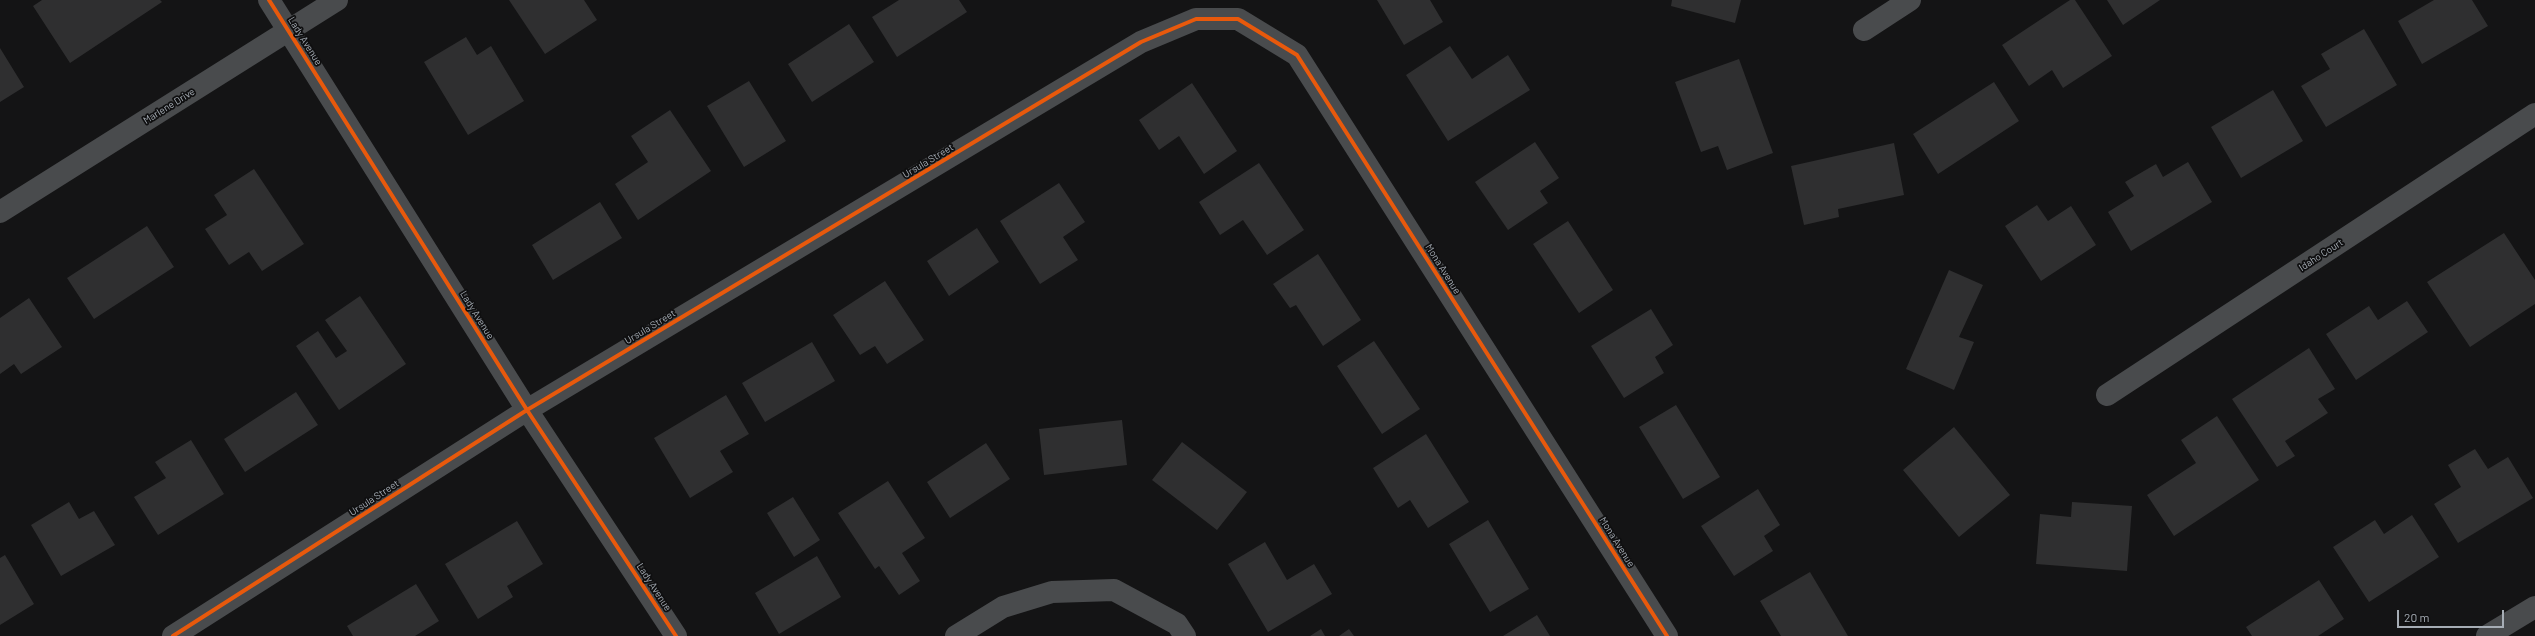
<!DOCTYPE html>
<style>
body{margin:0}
#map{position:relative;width:2535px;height:636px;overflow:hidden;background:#141415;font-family:Barlow,sans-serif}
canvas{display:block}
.scale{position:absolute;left:2397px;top:610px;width:107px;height:18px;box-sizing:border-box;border:2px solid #a6adb5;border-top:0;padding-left:5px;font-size:12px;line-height:14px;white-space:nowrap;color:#a6adb5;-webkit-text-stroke:3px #0f0f10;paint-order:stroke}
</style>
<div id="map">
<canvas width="2535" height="636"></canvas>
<div class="scale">20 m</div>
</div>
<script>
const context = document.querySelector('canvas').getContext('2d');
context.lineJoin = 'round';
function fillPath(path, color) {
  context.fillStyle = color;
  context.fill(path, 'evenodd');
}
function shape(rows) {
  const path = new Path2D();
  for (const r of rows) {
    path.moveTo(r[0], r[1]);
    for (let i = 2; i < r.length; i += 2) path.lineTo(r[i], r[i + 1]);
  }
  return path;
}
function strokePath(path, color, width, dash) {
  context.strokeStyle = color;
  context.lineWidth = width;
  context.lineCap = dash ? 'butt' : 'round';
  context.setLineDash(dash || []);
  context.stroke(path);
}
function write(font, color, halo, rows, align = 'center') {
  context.font = font + ' Barlow,sans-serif';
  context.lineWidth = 3.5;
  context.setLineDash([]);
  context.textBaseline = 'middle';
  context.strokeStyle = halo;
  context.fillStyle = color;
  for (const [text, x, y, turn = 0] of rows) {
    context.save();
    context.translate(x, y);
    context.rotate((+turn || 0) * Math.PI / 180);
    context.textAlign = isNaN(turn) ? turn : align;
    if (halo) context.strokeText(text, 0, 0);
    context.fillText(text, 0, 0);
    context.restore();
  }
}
fillPath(shape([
 [42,0,160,0,162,2,70,63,33,6],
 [509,0,584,0,597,20,545,54],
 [899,0,959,0,967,12,897,57,872,17],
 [1377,0,1430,0,1443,22,1404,45],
 [1672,0,1741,0,1735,23,1671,6],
 [2070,0,2075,0,2112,56,2063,88,2052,70,2029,86,2002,45],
 [2107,0,2160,0,2123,25],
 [2434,0,2472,0,2488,26,2422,64,2398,21],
 [849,24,874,62,812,102,788,64],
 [2364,29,2397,85,2326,127,2301,86,2330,69,2321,54],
 [466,37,477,55,491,46,524,101,468,135,424,62],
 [1450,46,1472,79,1508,55,1530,90,1448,141,1406,75],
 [0,48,24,87,0,102],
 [1739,59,1773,153,1727,170,1718,146,1701,152,1675,82],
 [749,81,786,141,744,167,707,106],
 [1994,82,2019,121,1938,174,1913,134],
 [1192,83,1237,151,1204,174,1179,136,1159,150,1139,120],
 [2273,90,2303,141,2241,178,2211,127],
 [670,110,711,171,638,220,615,184,648,162,631,136],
 [1535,142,1559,178,1540,191,1548,203,1508,230,1475,182],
 [1894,143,1904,195,1838,209,1839,217,1804,225,1791,166],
 [2188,162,2212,202,2131,251,2108,212,2134,196,2125,182,2156,164,2163,177],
 [1259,163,1304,230,1267,255,1243,220,1220,235,1199,202],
 [254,169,304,244,262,271,249,252,229,265,205,229,227,215,214,195],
 [1059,183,1085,222,1063,237,1078,260,1040,284,1000,221],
 [600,202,622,238,553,280,532,245],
 [2037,205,2048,221,2071,206,2096,245,2041,281,2005,226],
 [1568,221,1613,290,1579,313,1533,244],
 [147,226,174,267,94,319,67,278],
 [977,228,999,262,949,296,927,261],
 [2504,233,2535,280,2535,304,2470,347,2427,282],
 [1318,254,1361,320,1323,346,1296,305,1290,308,1273,284],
 [1949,270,1983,285,1959,337,1974,342,1954,390,1906,369],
 [885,281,924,340,887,364,875,346,860,355,833,315],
 [360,296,406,364,339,410,296,346,318,331,336,358,347,351,325,320],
 [29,298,62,347,21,374,14,364,0,374,0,318],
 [2407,301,2428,332,2356,380,2326,334,2369,306,2378,320],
 [1651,309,1673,345,1655,357,1664,373,1624,398,1591,346],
 [1374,341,1420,409,1382,434,1337,366],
 [812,342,835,381,765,422,742,383],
 [2309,348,2335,389,2318,399,2328,413,2285,441,2295,456,2277,467,2232,399],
 [296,392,318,425,245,472,224,439],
 [726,395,749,434,720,451,733,472,690,498,654,438],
 [1676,405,1720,477,1683,499,1639,427],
 [2217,416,2259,480,2174,536,2147,495,2196,463,2181,440],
 [1122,420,1127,465,1044,475,1039,429],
 [1954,427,2010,495,1959,537,1903,470],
 [1426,434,1469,502,1428,528,1410,500,1398,508,1373,468],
 [191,440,224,494,158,535,134,497,166,478,155,462],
 [1182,442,1247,492,1217,530,1152,480],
 [986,443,1010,479,950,518,927,482],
 [2475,449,2488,469,2508,457,2533,498,2458,543,2434,504,2461,487,2448,465],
 [888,481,925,538,902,553,920,581,899,595,879,566,875,569,838,513],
 [1758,489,1780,525,1764,536,1773,551,1734,576,1701,526],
 [793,497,820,540,794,557,767,513],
 [69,502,79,519,94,511,115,545,61,576,31,525],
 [2072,502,2132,506,2127,571,2036,564,2040,514,2071,517],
 [2412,515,2439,557,2369,602,2333,547,2375,520,2384,534],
 [1488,520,1529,589,1490,612,1449,544],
 [517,521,543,564,507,586,513,597,478,619,445,564],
 [1265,542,1287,580,1314,564,1332,594,1268,632,1228,564],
 [5,555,34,604,0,625,0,558],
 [817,556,841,597,779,634,755,593],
 [1810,572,1848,636,1781,636,1760,601],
 [2319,580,2344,619,2318,636,2252,636,2246,627],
 [416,584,439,621,415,636,353,636,347,626],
 [1537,615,1550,636,1503,636],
 [1321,629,1325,636,1310,636],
 [1349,629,1354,636,1339,636]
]), '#2f2f30');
strokePath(shape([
 [269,0,527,410,676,636],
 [1864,30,1910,0],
 [0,212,337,0],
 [2107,395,2535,114],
 [173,636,527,410,1141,42,1196,19,1238,19,1297,55,1667,636],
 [956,636,1003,607,1052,592,1114,590,1177,624,1185,636],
 [2487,636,2535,607]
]), '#494b4d', 22);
strokePath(shape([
 [269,0,527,410,676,636],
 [173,636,527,410,1141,42,1196,19,1238,19,1297,55,1667,636]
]), '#e8590c', 4);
write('10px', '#a6adb5', '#0f0f10', [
 ["Lady Avenue",305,41,58],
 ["Marlene Drive",169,106,-32],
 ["Ursula Street",928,161,-31],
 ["Idaho Court",2321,255,-33],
 ["Mona Avenue",1443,269,58],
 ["Lady Avenue",477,315,58],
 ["Ursula Street",650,327,-31],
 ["Ursula Street",374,498,-33],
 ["Mona Avenue",1617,542,58],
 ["Lady Avenue",654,587,57]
]);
</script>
